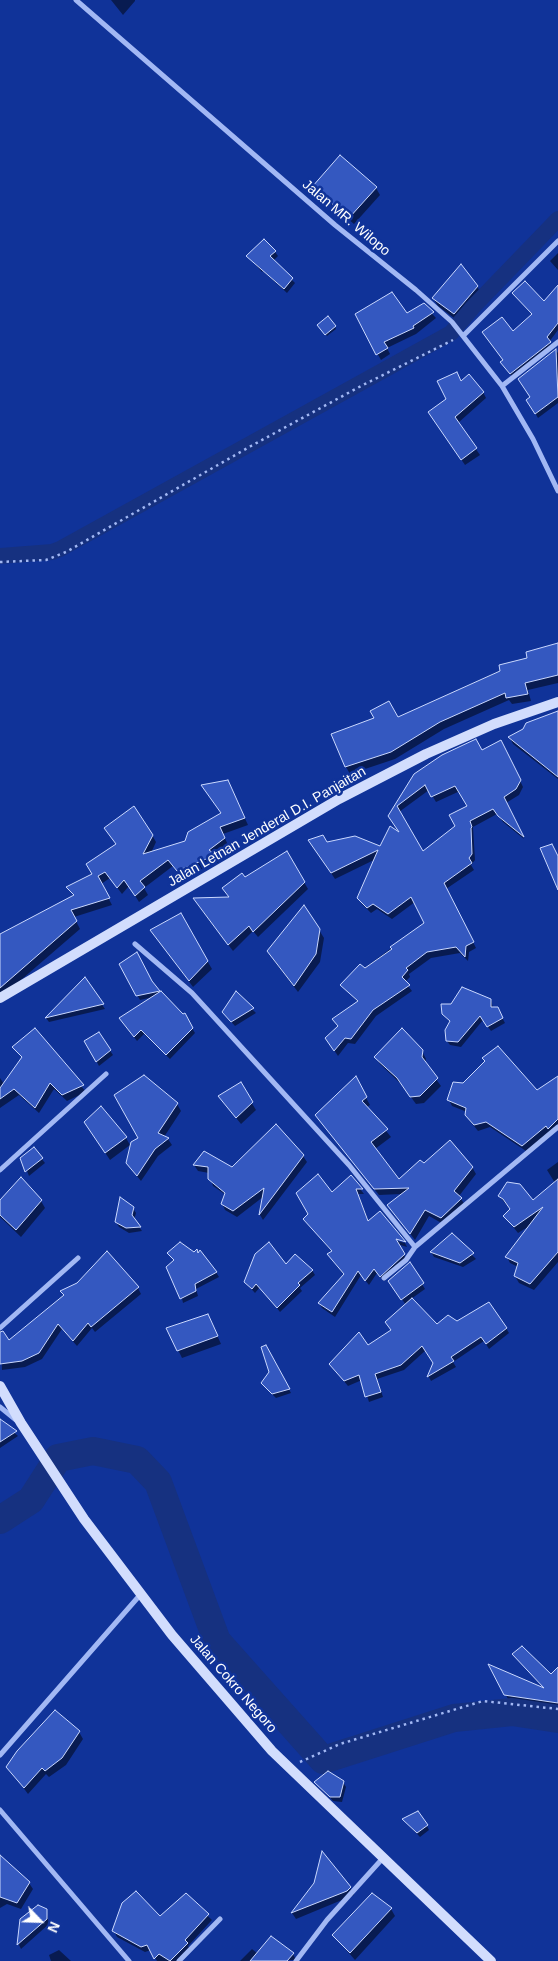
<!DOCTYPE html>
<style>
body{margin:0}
#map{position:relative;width:558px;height:1961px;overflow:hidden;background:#103399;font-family:Helvetica,sans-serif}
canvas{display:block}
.north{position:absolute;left:15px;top:1896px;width:50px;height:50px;-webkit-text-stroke:4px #103399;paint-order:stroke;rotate:114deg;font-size:14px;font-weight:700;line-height:20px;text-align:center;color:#fff}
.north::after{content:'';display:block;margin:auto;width:18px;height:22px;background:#fff;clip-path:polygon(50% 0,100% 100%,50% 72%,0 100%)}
</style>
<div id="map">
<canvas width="558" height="1961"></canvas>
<div class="north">N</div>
</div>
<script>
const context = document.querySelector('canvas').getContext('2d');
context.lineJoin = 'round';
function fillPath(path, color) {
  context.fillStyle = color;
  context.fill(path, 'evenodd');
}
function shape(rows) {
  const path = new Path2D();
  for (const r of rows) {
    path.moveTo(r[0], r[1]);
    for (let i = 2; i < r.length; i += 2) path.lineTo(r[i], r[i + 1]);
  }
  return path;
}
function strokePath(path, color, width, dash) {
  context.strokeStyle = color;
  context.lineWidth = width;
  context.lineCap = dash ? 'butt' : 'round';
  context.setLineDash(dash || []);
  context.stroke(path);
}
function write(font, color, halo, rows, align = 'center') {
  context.font = font + ' Helvetica,sans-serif';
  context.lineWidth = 5;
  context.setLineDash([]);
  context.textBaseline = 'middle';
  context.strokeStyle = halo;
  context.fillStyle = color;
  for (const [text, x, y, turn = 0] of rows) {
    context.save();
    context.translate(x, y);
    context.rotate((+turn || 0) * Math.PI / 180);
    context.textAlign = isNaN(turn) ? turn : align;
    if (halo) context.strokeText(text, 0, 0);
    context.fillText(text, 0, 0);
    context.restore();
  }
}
fillPath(shape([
 [111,0,135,0,135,1,123,15],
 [314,187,376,188,380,195,354,224,318,194],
 [275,252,278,256,273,261,295,283,287,293,263,271,262,272,248,256],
 [558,253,558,270,550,261],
 [477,286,481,294,458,321,438,306,433,298],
 [558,287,558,330,549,342,552,347,513,378,501,363,513,333,533,315,517,297,544,303],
 [424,305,436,318,416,334,387,348,390,354,381,360,356,315,406,315],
 [319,325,335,327,336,329,327,336],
 [556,351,558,353,558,403,538,418,528,400,532,398,520,379],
 [461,382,483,392,486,398,458,423,480,455,465,465,433,418],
 [558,644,558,683,528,690,531,701,512,704,509,700,444,729,395,759,350,774,346,767,397,718],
 [558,712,558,779,513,744,510,738],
 [504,747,523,787,519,795,506,803,524,839,503,822,497,814,473,827,475,860,471,865,474,870,446,889,476,948,469,952,468,961,460,953,431,958,409,974,410,977,405,982,412,991,376,1016,355,1044,348,1043,338,1056,330,1044,358,1002,342,985,425,923,415,902,392,919,377,909,371,913,362,904,358,898,376,859,335,879,313,846,327,844,381,848,402,836,390,816,415,775,482,752],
 [429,790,436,802,460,791,468,807,456,827,423,853,399,812],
 [231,788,248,825,223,834,228,845,215,855,219,862,182,878,173,866,144,888,148,895,139,902,129,886,122,894,110,878,101,884,112,905,74,917,80,929,0,998,0,936,74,896,68,887,94,874,117,845,105,828,152,835,156,842,151,853,186,842,222,814],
 [287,853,308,889,258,937,253,931,233,951,198,905,230,898,245,878],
 [180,915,212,969,193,987,151,930],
 [319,930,324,938,320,962,298,992,272,958],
 [121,965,151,983,182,1016,184,1015,195,1033,170,1059,144,1034,137,1041,123,1023,153,997,140,1000],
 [85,979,105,1009,49,1022,46,1018],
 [236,993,256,1013,235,1026,226,1016],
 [491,1000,493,1008,497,1008,505,1023,491,1031,483,1020,461,1047,450,1045,447,1041,451,1023,443,1013],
 [35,1029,86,1092,67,1101,54,1089,39,1113,19,1095,0,1108,0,1078,4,1084,23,1059,14,1047],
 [98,1033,113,1055,99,1066,86,1041],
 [422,1051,426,1059,425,1064,441,1086,424,1103,416,1104,402,1085,380,1064,376,1057],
 [144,1077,177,1104,181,1111,164,1137,168,1139,172,1145,158,1156,141,1181,131,1169,139,1138],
 [558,1077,558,1127,526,1151,490,1127,478,1131,470,1121,467,1112,452,1106,449,1100,463,1084,537,1092],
 [355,1078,370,1105,367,1107,391,1137,375,1149,399,1181,424,1165,472,1167,476,1174,459,1196,465,1205,445,1225,429,1216,415,1240,389,1206,402,1194,379,1195,317,1116],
 [240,1084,256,1110,241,1124,224,1103],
 [90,1130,126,1138,130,1145,110,1160],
 [34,1149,45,1163,29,1176,22,1158],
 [204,1153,232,1169,303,1156,307,1162,263,1220,260,1215,263,1197,237,1217,225,1210,222,1203,226,1195,213,1186,209,1173,198,1171,194,1165],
 [558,1162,558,1262,534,1290,519,1283,515,1276,518,1267,510,1263,507,1257,531,1225,518,1233,505,1217,511,1210,499,1196,532,1202,555,1183,547,1170],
 [351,1177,364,1194,358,1194,369,1222,390,1237,389,1239,405,1243,407,1247,397,1244,407,1260,384,1281,377,1273,369,1285,361,1275,335,1317,322,1308,319,1303,344,1275,329,1255,332,1252,305,1219],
 [41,1201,45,1208,21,1237,0,1217,0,1202],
 [133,1208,136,1213,134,1220,142,1231,129,1233,119,1227,116,1222],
 [452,1235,476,1259,463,1267,434,1257,431,1252],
 [169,1253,216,1272,219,1277,196,1289,198,1296,183,1303,174,1261],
 [410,1264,425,1289,411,1299,437,1325,506,1328,509,1333,489,1349,484,1341,453,1362,456,1367,431,1381,429,1377,434,1363,426,1350,404,1370,377,1379,383,1397,369,1402,362,1380,348,1386,334,1369,392,1330,406,1305,392,1285],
 [286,1266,312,1270,315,1275,300,1288,302,1291,280,1312,260,1287,255,1293,245,1282],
 [138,1288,141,1294,95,1332,92,1328,77,1346,62,1329,42,1359,25,1367,2,1370,0,1330,9,1342,64,1296,62,1292],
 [211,1322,221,1344,182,1358,168,1329],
 [266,1346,291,1393,276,1398,265,1387,270,1373],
 [0,1420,18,1436,0,1448],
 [514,1655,551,1675,558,1669,558,1707,508,1699,491,1667,546,1690],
 [55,1712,79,1732,83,1739,66,1765,49,1777,46,1774,28,1794,8,1767],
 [316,1782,343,1782,346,1787,342,1802,333,1801],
 [404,1820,427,1826,429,1830,420,1837],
 [0,1857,29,1883,33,1889,21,1909,7,1904,0,1908],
 [315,1884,350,1888,354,1895,296,1919,292,1913],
 [186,1895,212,1920,188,1946,190,1949,179,1961,157,1961,151,1950,145,1952,117,1937,114,1931,160,1918],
 [391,1909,395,1916,355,1960,334,1936],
 [46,1910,49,1924,21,1949,19,1945,22,1920],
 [252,1949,258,1954,293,1954,296,1960,240,1961],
 [59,1950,71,1961,51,1961,49,1955]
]), '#0007');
strokePath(shape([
 [0,556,52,552,60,549,451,333,473,307,558,219]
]), '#163180', 16);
strokePath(shape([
 [0,1520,31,1500,58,1458,93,1451,137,1460,158,1482,217,1641,323,1760,454,1718,512,1712,558,1719]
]), '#163180', 28);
const building = shape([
 [340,155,377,187,349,218,312,187,340,155],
 [264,239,276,251,270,256,293,278,284,289,246,256,264,239],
 [461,264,478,286,454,314,432,298,461,264],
 [525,281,544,301,558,285,558,323,547,337,551,342,510,374,500,362,503,360,482,332,502,317,513,331,532,314,512,293,525,281],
 [392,292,407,313,424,303,434,312,413,326,414,328,384,342,388,348,376,355,355,314,392,292],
 [328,316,336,326,325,335,317,325,328,316],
 [556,349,558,397,535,414,526,400,530,397,518,379,556,349],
 [457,372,461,381,469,374,484,392,455,417,477,448,461,460,428,412,446,399,437,381,457,372],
 [558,643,558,675,525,683,528,694,506,698,505,693,440,722,391,752,345,767,331,734,374,718,370,711,389,701,398,717,500,671,499,665,527,658,526,652,558,643],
 [558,711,558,777,508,737,523,729,526,723,558,711],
 [476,739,482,750,501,740,521,780,516,789,504,797,524,837,498,816,493,809,470,821,472,827,471,828,472,854,469,858,472,863,444,883,474,942,466,946,465,957,456,947,427,952,406,968,408,970,402,977,410,985,373,1010,351,1039,345,1038,334,1051,325,1038,338,1026,332,1019,358,1001,340,985,360,964,365,968,392,949,390,947,424,923,411,897,388,914,373,904,367,908,357,898,378,850,331,873,308,840,323,835,327,842,355,836,380,846,390,826,399,832,388,816,414,774,442,755,476,739],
 [425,785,431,797,455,786,467,806,449,815,455,826,423,851,397,806,425,785],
 [228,780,245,818,220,827,225,838,209,850,216,855,177,871,168,860,140,881,145,887,135,896,124,880,117,888,105,872,98,876,110,898,71,910,77,921,0,988,0,934,74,895,66,887,92,874,86,864,116,844,104,828,134,806,153,835,143,854,185,841,188,832,221,813,201,785,228,780],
 [552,844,558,856,558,890,540,848,552,844],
 [287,851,305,882,253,932,249,926,228,945,193,898,229,897,222,888,242,873,245,877,287,851],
 [304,905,320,929,316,954,294,986,267,951,304,905],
 [181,913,208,961,189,981,150,930,181,913],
 [137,952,152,981,160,991,136,996,119,964,137,952],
 [85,977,104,1004,45,1018,85,977],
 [462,987,491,999,491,1007,498,1007,503,1018,487,1027,480,1016,458,1042,446,1041,445,1030,450,1021,442,1014,441,1004,451,1004,462,987],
 [161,991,183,1014,185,1013,193,1028,166,1055,141,1030,134,1037,119,1018,161,991],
 [236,991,254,1008,231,1022,222,1012,236,991],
 [35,1028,84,1085,62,1095,50,1083,35,1108,14,1089,0,1099,0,1088,22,1057,12,1047,35,1028],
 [402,1028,423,1050,422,1057,438,1078,420,1096,410,1097,397,1078,374,1057,402,1028],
 [99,1032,111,1050,96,1062,84,1041,99,1032],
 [498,1046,537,1090,558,1076,558,1119,548,1129,546,1126,522,1146,486,1122,474,1125,465,1115,466,1108,447,1100,453,1082,463,1083,485,1061,482,1058,498,1046],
 [144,1075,178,1103,158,1133,169,1138,155,1149,137,1176,126,1163,131,1142,138,1138,114,1095,144,1075],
 [356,1076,367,1097,362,1101,388,1129,371,1142,399,1179,420,1160,424,1163,450,1140,473,1167,454,1191,462,1198,441,1218,425,1210,410,1234,387,1205,409,1188,374,1189,315,1115,356,1076],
 [241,1082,253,1102,236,1118,218,1096,241,1082],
 [101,1106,127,1137,105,1153,84,1122,101,1106],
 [276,1124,304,1155,259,1215,264,1188,233,1211,221,1204,225,1193,208,1179,208,1167,193,1165,204,1151,232,1167,276,1124],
 [34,1147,43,1158,25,1172,20,1158,34,1147],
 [318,1174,332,1192,351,1175,363,1189,356,1189,368,1221,380,1211,406,1242,396,1239,405,1254,380,1277,374,1269,365,1281,358,1271,332,1312,318,1303,344,1274,327,1254,332,1251,303,1219,308,1214,296,1193,318,1174],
 [21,1177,42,1200,16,1230,0,1215,0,1200,21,1177],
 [558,1179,558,1252,530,1284,514,1276,518,1263,505,1257,543,1207,514,1227,503,1216,510,1209,503,1199,498,1196,507,1182,520,1184,533,1200,558,1179],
 [120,1197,134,1207,132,1215,141,1227,126,1228,115,1222,120,1197],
 [452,1233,474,1253,460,1263,430,1252,452,1233],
 [180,1242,194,1252,197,1249,198,1253,200,1250,217,1272,195,1284,196,1291,180,1299,166,1267,174,1260,167,1253,180,1242],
 [269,1242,286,1264,295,1254,313,1270,298,1283,300,1285,277,1308,256,1284,252,1289,244,1282,255,1254,269,1242],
 [107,1251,139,1287,91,1327,88,1323,73,1341,58,1324,39,1353,22,1361,0,1364,0,1332,3,1331,9,1340,64,1295,60,1291,77,1283,107,1251],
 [410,1262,424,1283,401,1300,388,1281,410,1262],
 [412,1298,437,1324,448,1315,457,1321,489,1302,507,1328,486,1344,481,1337,451,1357,454,1361,427,1377,433,1363,422,1346,401,1365,375,1374,381,1392,365,1397,359,1375,344,1381,329,1364,359,1332,368,1345,391,1330,385,1322,412,1298],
 [208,1314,218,1336,177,1351,166,1328,208,1314],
 [266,1345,290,1389,272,1394,261,1383,269,1372,261,1347,266,1345],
 [0,1419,17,1431,0,1442,0,1419],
 [522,1646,551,1674,558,1667,558,1703,504,1695,488,1664,544,1688,512,1654,522,1646],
 [55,1710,80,1731,62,1758,45,1771,42,1768,24,1788,6,1767,17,1751,55,1710],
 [328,1771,344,1781,340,1797,330,1797,314,1782,328,1771],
 [418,1811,428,1825,417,1833,402,1819,418,1811],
 [322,1851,351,1887,347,1891,291,1913,314,1883,322,1851],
 [0,1855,30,1882,17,1903,0,1897,0,1855],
 [136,1891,160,1916,186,1893,209,1914,185,1940,188,1943,170,1961,159,1954,154,1959,147,1945,141,1947,112,1931,122,1903,136,1891],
 [372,1893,392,1908,350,1953,332,1935,372,1893],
 [38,1905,47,1909,47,1919,17,1945,20,1919,38,1905],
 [271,1936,294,1953,287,1961,250,1961,271,1936]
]);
fillPath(building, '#3458c0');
strokePath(building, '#cad8fe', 1);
strokePath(shape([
 [0,562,46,560,66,552,251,446,361,386,453,340],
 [300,1762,340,1744,483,1701,558,1709]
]), '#a2b8f4', 2.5, [2.5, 4]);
strokePath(shape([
 [76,0,335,225,416,290,452,322,502,386,533,439,558,491],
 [464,335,558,241],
 [502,386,558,342],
 [135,944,192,993,349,1165,415,1247,558,1127],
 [0,1170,106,1074],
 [384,1278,406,1260,415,1247],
 [0,1328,78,1258],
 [0,1407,16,1420],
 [0,1755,140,1595],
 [0,1810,129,1961],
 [179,1961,220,1919],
 [296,1961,327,1920,383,1858]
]), '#a2b8f4', 5);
strokePath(shape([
 [0,998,339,799,426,754,494,724,558,702],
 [0,1386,21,1423,84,1519,172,1635,272,1751,491,1961]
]), '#d2ddfd', 10);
write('14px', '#fff', '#103399', [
 ["Jalan MR. Wilopo",346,218,40],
 ["Jalan Letnan Jenderal D.I. Panjaitan",267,827,-30],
 ["Jalan Cokro Negoro",233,1684,49]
]);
</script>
